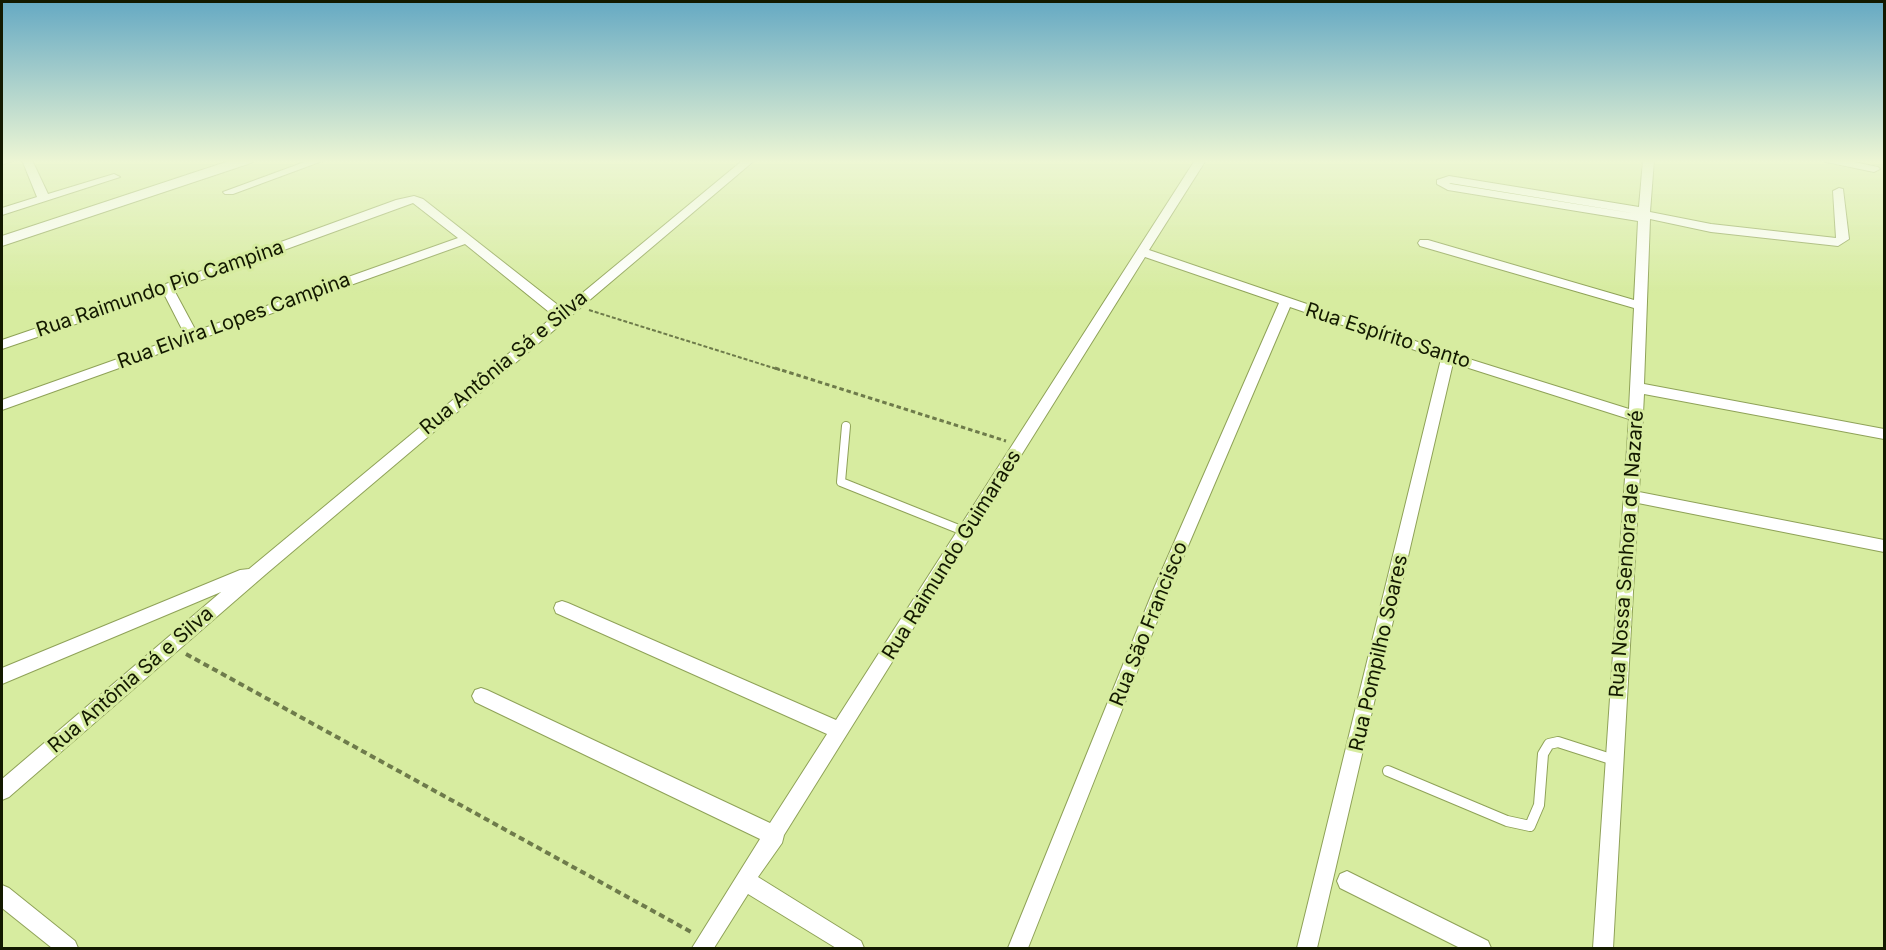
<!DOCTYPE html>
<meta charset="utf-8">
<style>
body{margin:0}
#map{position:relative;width:1886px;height:950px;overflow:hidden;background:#d7eca0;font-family:Inter,sans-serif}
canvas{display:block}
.frame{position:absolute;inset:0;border:3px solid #131900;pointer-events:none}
</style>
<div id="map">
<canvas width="1886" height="950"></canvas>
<div class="frame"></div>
</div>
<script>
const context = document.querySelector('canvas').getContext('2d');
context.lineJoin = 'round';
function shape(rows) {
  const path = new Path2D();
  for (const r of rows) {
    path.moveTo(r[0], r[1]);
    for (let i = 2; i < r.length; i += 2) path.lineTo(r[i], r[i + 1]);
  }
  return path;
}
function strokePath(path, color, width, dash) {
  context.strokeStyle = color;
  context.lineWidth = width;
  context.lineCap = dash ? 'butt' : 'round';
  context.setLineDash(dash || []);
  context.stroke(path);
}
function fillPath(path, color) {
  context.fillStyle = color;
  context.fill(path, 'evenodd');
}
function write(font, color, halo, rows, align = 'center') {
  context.font = font + ' Inter,sans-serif';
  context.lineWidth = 6;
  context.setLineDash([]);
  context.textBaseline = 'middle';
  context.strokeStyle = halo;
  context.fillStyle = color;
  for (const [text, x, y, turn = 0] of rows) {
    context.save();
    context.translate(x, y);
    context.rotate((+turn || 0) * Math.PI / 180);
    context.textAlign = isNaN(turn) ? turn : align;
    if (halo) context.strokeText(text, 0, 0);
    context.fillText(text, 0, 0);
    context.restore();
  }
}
const laneFar1 = shape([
 [846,426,841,482,966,532]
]);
const lane = shape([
 [1388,771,1507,821,1530,826,1539,805,1543,754,1549,744,1558,742,1614,760]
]);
const street = shape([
 [2,160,14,160,2,165,2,160],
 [22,160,32,160,48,194,114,174,120,177,2,215,2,208,37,197,22,160],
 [310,160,325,160,233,194,225,194,223,192,310,160],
 [743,160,755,160,266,574,9,797,2,800,2,779,221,592,2,684,2,668,240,570,249,569,554,316,465,244,2,410,2,400,185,335,164,294,2,349,2,340,163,285,396,200,414,196,423,199,563,309,743,160],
 [413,203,458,238,196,331,174,290,413,203],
 [1195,160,1206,160,1149,250,1453,354,1629,409,1634,308,1420,246,1418,243,1420,240,1428,240,1634,300,1638,221,1448,190,1437,184,1437,180,1449,176,1639,207,1643,160,1654,160,1650,212,1711,224,1836,238,1833,191,1839,188,1843,189,1849,239,1838,246,1711,232,1650,219,1644,384,1884,429,1884,439,1644,394,1639,492,1884,540,1884,552,1638,503,1613,948,1593,948,1629,419,1453,363,1317,948,1297,948,1441,359,1290,307,1171,586,1028,948,1008,948,1155,586,1279,303,1145,257,784,835,782,843,758,877,861,941,864,948,836,948,748,894,714,948,692,948,760,839,475,702,472,696,475,690,481,688,487,690,770,823,827,734,556,613,554,608,556,603,562,601,568,603,836,720,1195,160],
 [1449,183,1450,183,1638,214,1451,184,1449,183],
 [1824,160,1844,160,1878,167,1880,169,1874,172,1826,162,1824,160],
 [1347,871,1488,941,1491,948,1460,948,1340,888,1337,881,1340,874,1347,871],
 [2,885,9,888,75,941,78,948,52,948,2,908,2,885]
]);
const secondary = shape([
 [232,160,254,160,251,163,2,246,2,236,232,160]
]);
strokePath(laneFar1, '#8fa258', 10);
strokePath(lane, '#8fa258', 12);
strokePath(street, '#8fa258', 2);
strokePath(secondary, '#8fa258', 2);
strokePath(shape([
 [589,310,780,370]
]), '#6e7b4b', 2, [4, 2]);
strokePath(shape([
 [775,368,1006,441]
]), '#6e7b4b', 3, [4.5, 3]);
strokePath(shape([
 [186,654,693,933]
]), '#6e7b4b', 4, [6, 4]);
strokePath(laneFar1, '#fff', 8);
strokePath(lane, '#fff', 10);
fillPath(street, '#fff');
fillPath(secondary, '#fff');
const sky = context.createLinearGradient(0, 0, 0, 293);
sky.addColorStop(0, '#65a9c3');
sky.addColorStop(0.55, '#edf6d4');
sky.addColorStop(1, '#edf6d400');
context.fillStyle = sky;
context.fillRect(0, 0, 1886, 293);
write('20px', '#131900', '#d7eca0', [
 ["Rua Raimundo Pio Campina",160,289,-19],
 ["Rua Elvira Lopes Campina",234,321,-20],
 ["Rua Espírito Santo",1388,336,18],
 ["Rua Antônia Sá e Silva",504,363,-40],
 ["Rua Nossa Senhora de Nazaré",1627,554,-86],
 ["Rua Raimundo Guimaraes",952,555,-58],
 ["Rua São Francisco",1149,624,-68],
 ["Rua Pompilho Soares",1379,653,-77],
 ["Rua Antônia Sá e Silva",131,680,-41]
]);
</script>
